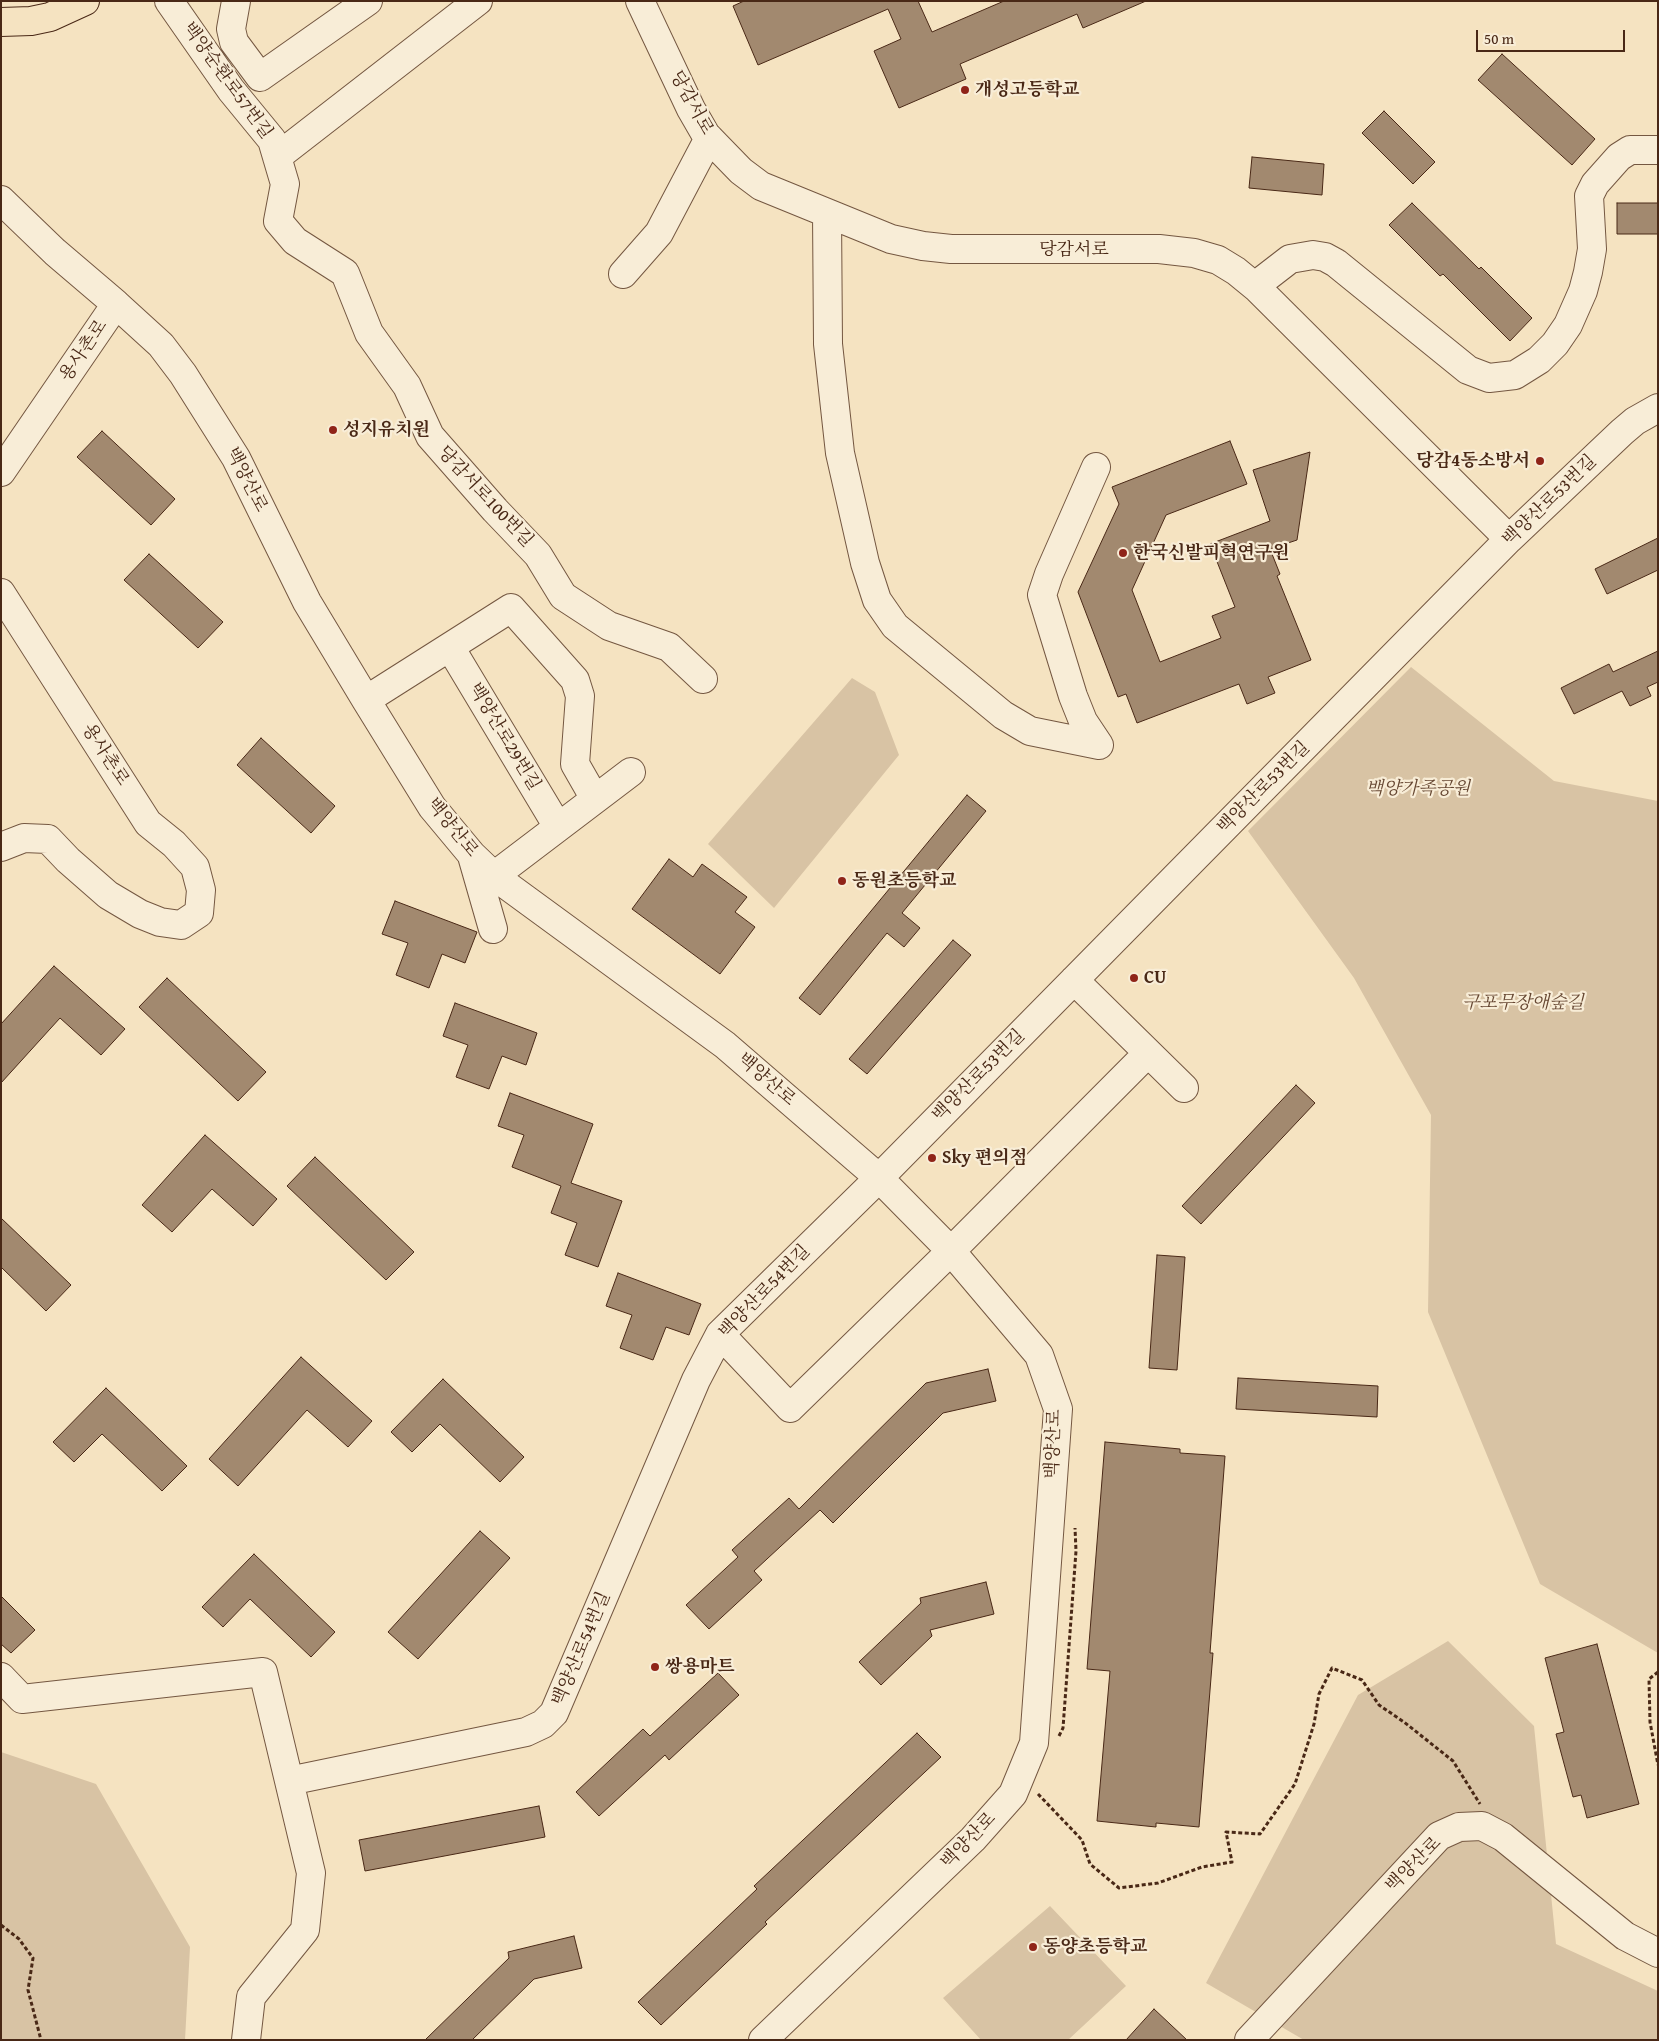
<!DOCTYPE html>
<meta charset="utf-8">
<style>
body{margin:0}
#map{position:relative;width:1659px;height:2041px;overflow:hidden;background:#f5e3c1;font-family:"Gentium Book Plus",serif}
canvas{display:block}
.frame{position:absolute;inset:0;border:2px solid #492816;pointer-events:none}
.scale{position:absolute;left:1476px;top:30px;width:149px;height:22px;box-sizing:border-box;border:2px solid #492816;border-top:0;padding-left:6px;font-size:15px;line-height:18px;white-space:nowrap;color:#492816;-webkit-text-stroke:4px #f8edd7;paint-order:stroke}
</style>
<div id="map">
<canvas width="1659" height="2041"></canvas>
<div class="frame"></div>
<div class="scale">50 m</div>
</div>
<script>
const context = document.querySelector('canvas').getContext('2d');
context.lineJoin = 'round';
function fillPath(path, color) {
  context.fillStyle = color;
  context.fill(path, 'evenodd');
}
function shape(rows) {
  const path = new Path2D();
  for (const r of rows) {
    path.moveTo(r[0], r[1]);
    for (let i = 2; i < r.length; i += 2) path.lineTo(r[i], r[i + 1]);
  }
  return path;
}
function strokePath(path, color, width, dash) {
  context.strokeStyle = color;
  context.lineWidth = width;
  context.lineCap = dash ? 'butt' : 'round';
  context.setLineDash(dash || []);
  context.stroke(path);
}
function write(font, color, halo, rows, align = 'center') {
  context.font = font + ' "Gentium Book Plus","Noto Serif KR",serif';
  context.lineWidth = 4.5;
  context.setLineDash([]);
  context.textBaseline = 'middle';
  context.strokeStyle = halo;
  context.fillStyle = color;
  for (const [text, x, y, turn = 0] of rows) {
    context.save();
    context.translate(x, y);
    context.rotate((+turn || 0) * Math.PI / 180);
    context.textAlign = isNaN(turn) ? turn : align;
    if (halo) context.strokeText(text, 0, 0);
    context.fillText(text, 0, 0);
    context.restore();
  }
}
fillPath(shape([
 [1411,667,1554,781,1658,801,1658,1653,1540,1584,1428,1312,1431,1115,1354,978,1248,831],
 [852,678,875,692,899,755,774,908,708,844],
 [1448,1641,1534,1726,1556,1944,1658,1991,1658,2040,1304,2040,1206,1983,1358,1695],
 [1,1752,96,1784,190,1947,185,2040,1,2040],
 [1050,1906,1126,1986,1068,2040,981,2040,943,1998]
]), '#d8c3a4');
const building = shape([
 [744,1,918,1,932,32,1004,1,1146,1,1083,28,1077,14,960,64,966,79,899,108,874,51,901,39,888,9,758,65,733,6,744,1],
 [1502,54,1595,139,1572,165,1478,80,1502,54],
 [1384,111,1435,162,1413,184,1362,133,1384,111],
 [1252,157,1324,164,1322,195,1249,188,1252,157],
 [1412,203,1479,269,1481,267,1532,318,1510,341,1443,274,1440,276,1389,225,1412,203],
 [1617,203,1658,203,1658,234,1617,234,1617,203],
 [102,431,175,499,151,525,77,457,102,431],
 [1230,441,1247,484,1166,515,1132,590,1160,662,1221,638,1212,616,1235,607,1210,544,1270,521,1253,470,1310,452,1297,540,1270,549,1280,574,1277,576,1311,660,1268,677,1275,693,1247,704,1239,684,1137,723,1126,694,1118,697,1078,592,1119,504,1112,487,1230,441],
 [1658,538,1658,570,1607,594,1595,569,1658,538],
 [149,554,223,622,198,648,124,580,149,554],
 [1658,651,1658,682,1647,687,1651,696,1630,706,1622,691,1574,714,1561,688,1609,664,1613,672,1658,651],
 [261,738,335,806,311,833,237,765,261,738],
 [967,795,986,811,902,913,920,928,904,947,887,933,820,1015,799,998,967,795],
 [669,859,693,877,702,864,747,897,735,912,755,927,720,974,632,909,669,859],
 [395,901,477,932,465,963,442,954,429,988,396,975,408,943,382,934,395,901],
 [953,940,971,955,867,1074,849,1059,953,940],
 [54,966,125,1029,101,1055,60,1018,1,1083,1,1024,54,966],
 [167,978,266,1072,238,1101,139,1007,167,978],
 [455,1003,537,1033,526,1065,502,1056,489,1089,456,1077,468,1045,443,1036,455,1003],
 [1296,1085,1315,1103,1201,1224,1182,1206,1296,1085],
 [510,1093,593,1124,571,1183,622,1201,598,1267,565,1255,577,1223,551,1213,561,1186,512,1167,524,1135,498,1126,510,1093],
 [205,1135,277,1199,253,1226,212,1189,172,1232,142,1205,205,1135],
 [315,1157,414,1252,386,1280,287,1186,315,1157],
 [1,1218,71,1285,46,1311,1,1267,1,1218],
 [1157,1255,1185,1257,1177,1370,1149,1368,1157,1255],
 [618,1273,701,1304,689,1335,666,1327,653,1360,620,1348,632,1315,606,1306,618,1273],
 [301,1357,372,1421,348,1447,307,1410,238,1486,209,1459,301,1357],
 [988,1369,996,1401,943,1413,833,1523,820,1510,754,1571,762,1580,709,1629,686,1605,738,1557,732,1550,789,1498,799,1509,926,1383,988,1369],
 [1238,1378,1378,1386,1377,1417,1236,1409,1238,1378],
 [443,1379,524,1457,500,1482,440,1424,412,1452,391,1432,443,1379],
 [106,1388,187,1466,162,1491,102,1434,74,1462,53,1442,106,1388],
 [1105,1442,1180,1449,1180,1453,1225,1456,1210,1653,1213,1653,1199,1827,1156,1823,1156,1827,1097,1821,1110,1671,1087,1669,1105,1442],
 [480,1531,510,1558,418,1659,388,1632,480,1531],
 [254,1554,335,1632,311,1657,250,1599,223,1627,202,1607,254,1554],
 [986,1582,994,1614,930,1630,932,1636,881,1685,859,1662,921,1603,920,1598,986,1582],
 [1,1596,35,1630,11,1653,1,1644,1,1596],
 [1597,1644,1639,1804,1587,1818,1581,1795,1573,1797,1556,1734,1564,1732,1545,1658,1597,1644],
 [718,1673,739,1695,669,1760,665,1755,599,1816,576,1792,643,1729,650,1736,718,1673],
 [917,1733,941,1757,765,1922,767,1924,661,2025,638,2002,757,1889,754,1886,917,1733],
 [539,1806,545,1837,365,1871,359,1840,539,1806],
 [574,1936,582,1968,534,1979,472,2040,425,2040,509,1958,508,1952,574,1936],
 [1154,2009,1187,2040,1126,2040,1154,2009]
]);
fillPath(building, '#a2896f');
strokePath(building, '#492816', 1);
const minor = shape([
 [169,1,231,90,272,140,285,184,278,221,295,241,345,273,369,333,407,386,430,436,495,510,538,555,563,596,609,626,669,647,703,679],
 [236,1,231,29,234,42,260,77,368,1],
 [640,1,691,109,706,135,741,171,761,186,891,239,923,246,951,249,1159,249,1194,253,1218,260,1236,271,1258,289,1509,539],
 [277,157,478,1],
 [1,200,55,252,116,304,161,345,183,374,236,458,307,602,366,700,432,807,472,855,494,876,725,1045,879,1178,951,1251,1039,1355,1058,1409,1034,1743,1013,1794,973,1839,763,2040],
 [827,213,828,344,840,453,865,563,877,600,895,626,1003,715,1030,731,1099,745,1083,721,1073,696,1042,595,1049,574,1096,467],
 [623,274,659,233,709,138],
 [1255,286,1290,259,1313,255,1325,257,1336,263,1468,370,1489,378,1515,375,1539,360,1555,344,1568,325,1583,291,1588,272,1592,249,1589,196,1595,184,1619,157,1630,150,1658,150],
 [1,472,116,304],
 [1,593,148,823,174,844,195,867,201,890,199,913,181,925,160,922,140,914,108,895,68,860,48,839,24,838,1,847],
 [450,647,558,827],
 [366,700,511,608,575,680,580,696,575,764,595,799],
 [472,856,493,929],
 [494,876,631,772],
 [1074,980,1184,1088],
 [720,1334,790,1408,951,1251,1148,1053],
 [1,1677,22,1699,263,1672,311,1873,305,1930,251,1997,246,2040],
 [289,1781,526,1732,543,1724,554,1713,696,1380,720,1334,879,1178,1509,539,1622,432,1635,421,1658,408],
 [1249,2040,1439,1836,1459,1827,1482,1826,1503,1837,1625,1936,1658,1953]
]);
const major = shape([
 [1,22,31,21,50,17,85,1]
]);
strokePath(minor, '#745741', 30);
strokePath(major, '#492816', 30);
strokePath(shape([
 [1658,1672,1649,1679,1650,1722,1658,1765],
 [1059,1736,1063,1728,1076,1551,1075,1528],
 [1038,1794,1082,1840,1090,1864,1119,1888,1158,1883,1202,1867,1232,1862,1226,1832,1260,1834,1295,1784,1314,1724,1319,1694,1332,1668,1362,1680,1379,1705,1404,1722,1453,1761,1480,1804],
 [1,1925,19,1939,33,1958,28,1990,41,2040]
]), '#492816', 3, [4, 2.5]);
strokePath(minor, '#f8edd7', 28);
strokePath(major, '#f5e3c1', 28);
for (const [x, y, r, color] of [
 [965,90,5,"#8f2418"],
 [333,430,5,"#8f2418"],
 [1540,461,5,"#8f2418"],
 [1123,553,5,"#8f2418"],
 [842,881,5,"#8f2418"],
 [1134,978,5,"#8f2418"],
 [932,1158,5,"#8f2418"],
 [655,1667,5,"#8f2418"],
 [1033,1947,5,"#8f2418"]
]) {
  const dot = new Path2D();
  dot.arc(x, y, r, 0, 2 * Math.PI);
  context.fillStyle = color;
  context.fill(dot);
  strokePath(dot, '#f8edd7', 2);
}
write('18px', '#492816', '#f8edd7', [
 ["백양순환로57번길",227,81,54],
 ["당감서로",691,103,61],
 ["당감서로",1074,250],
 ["용사촌로",84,351,-56],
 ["백양산로",246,480,63],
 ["당감서로100번길",485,497,47],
 ["백양산로53번길",1550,501,-44],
 ["백양산로29번길",504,737,59],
 ["용사촌로",105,755,57],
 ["백양산로53번길",1264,788,-45],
 ["백양산로",452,828,51],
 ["백양산로53번길",979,1076,-45],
 ["백양산로",766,1080,41],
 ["백양산로54번길",765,1292,-46],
 ["백양산로",1054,1444,-88],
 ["백양산로54번길",582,1649,-67],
 ["백양산로",969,1841,-46],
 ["백양산로",1414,1865,-45]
]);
write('bold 18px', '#492816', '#f8edd7', [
 ["개성고등학교",975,90],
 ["성지유치원",343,430],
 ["당감4동소방서",1530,461,"right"],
 ["한국신발피혁연구원",1133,553],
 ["동원초등학교",852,881],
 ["CU",1144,978],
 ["Sky 편의점",942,1158],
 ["쌍용마트",665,1667],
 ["동양초등학교",1043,1947]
], 'left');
write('italic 18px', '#664732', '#f8edd7', [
 ["백양가족공원",1418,789],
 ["구포무장애숲길",1523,1003]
]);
</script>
